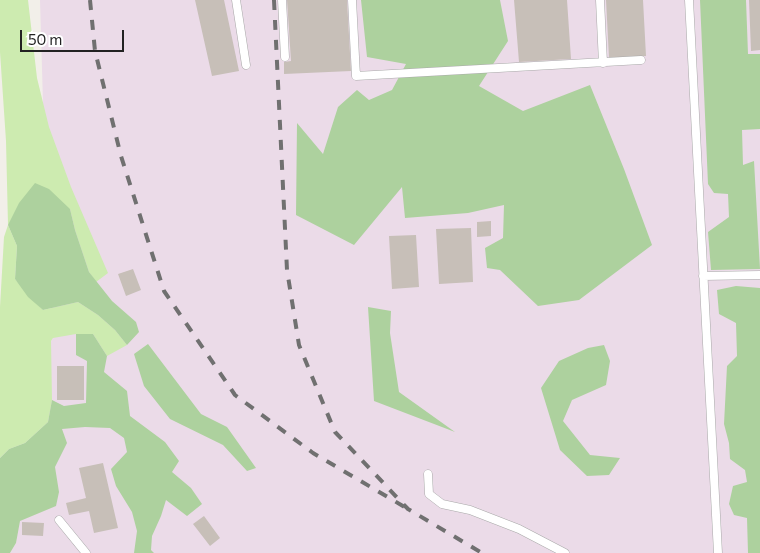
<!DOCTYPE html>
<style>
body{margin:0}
#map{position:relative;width:760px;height:553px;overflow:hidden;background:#f2efe9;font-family:Commissioner,sans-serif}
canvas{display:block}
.scale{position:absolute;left:20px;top:30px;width:104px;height:22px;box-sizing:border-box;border:2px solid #222;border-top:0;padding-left:6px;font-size:15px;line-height:18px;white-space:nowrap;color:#222;-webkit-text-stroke:4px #fff;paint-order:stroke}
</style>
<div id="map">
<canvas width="760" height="553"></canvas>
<div class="scale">50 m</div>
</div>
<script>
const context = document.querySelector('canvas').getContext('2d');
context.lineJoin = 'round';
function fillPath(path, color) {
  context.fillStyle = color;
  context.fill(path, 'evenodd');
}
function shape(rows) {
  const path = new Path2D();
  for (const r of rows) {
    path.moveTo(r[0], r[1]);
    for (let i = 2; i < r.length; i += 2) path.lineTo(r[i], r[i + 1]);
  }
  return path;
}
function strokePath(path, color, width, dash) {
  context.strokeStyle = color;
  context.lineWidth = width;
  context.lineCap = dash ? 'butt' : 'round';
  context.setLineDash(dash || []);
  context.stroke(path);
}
fillPath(shape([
 [40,0,760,0,760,553,10,553,16,543,18,488,48,422,51,341,53,338,45,172]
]), '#ebdbe8');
fillPath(shape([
 [0,0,28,0,37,78,49,127,71,187,108,273,96,282,89,272,75,230,70,209,8,225,17,246,15,279,43,310,78,302,98,315,115,330,127,345,107,356,93,334,76,334,53,338,51,341,52,400,48,422,25,443,9,449,0,458,0,307,4,237,8,225,6,141,0,52]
]), '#cdebb0');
fillPath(shape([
 [361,0,500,0,508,41,479,86,523,111,590,85,624,169,652,245,579,300,538,306,500,270,487,268,485,248,503,238,504,205,468,213,405,218,402,187,354,245,296,215,297,123,323,154,338,107,357,90,369,100,392,90,406,64,367,57],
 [700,0,746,0,748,54,760,54,760,129,742,130,743,165,754,161,760,269,711,270,708,232,729,217,728,194,714,193,708,184],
 [35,183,49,189,70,209,75,230,89,272,112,301,136,322,139,332,127,345,115,330,98,315,78,302,43,310,28,297,15,279,17,246,8,225,19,203],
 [736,286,760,288,760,553,748,553,747,518,734,515,729,504,733,486,747,482,745,470,730,459,729,443,724,424,727,366,737,356,736,323,719,314,717,290],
 [368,307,391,311,390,333,399,392,455,432,374,401],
 [76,334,93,334,107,356,104,372,127,391,130,416,165,442,179,461,172,472,191,488,202,504,187,516,166,500,161,516,152,536,151,550,154,553,134,553,137,531,132,512,116,486,111,469,127,452,124,438,110,428,85,427,62,429,67,443,55,467,59,492,56,506,20,521,16,543,10,553,0,553,0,458,9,449,25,443,48,422,52,400,64,406,86,403,87,361,76,355],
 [148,344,201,414,227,427,256,468,247,471,223,445,170,419,144,386,134,354],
 [604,345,610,361,606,385,572,400,563,421,590,455,620,458,609,475,587,476,560,450,541,388,559,361,588,348]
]), '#add19e');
fillPath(shape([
 [195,0,224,0,239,71,212,76],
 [287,0,347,0,351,71,284,74,284,62,291,61],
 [514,0,567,0,571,59,519,62],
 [606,0,643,0,646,56,609,58],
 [749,0,760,0,760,50,751,51],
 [491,221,491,236,477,237,477,222],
 [471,228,473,282,439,284,436,229],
 [416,235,419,287,392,289,389,236],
 [133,269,141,290,126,296,118,274],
 [57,366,84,366,84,400,57,400],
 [103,463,118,528,94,533,89,511,69,515,66,503,86,498,79,468],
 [204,516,220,538,210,546,193,524],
 [22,522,44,523,43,536,22,535]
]), '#c7bfb8');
const lane = shape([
 [236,0,246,65],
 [282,0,285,57],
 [352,0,356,76,641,60],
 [600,0,603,63],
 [689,0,718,553],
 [703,276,760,275],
 [428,474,429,494,442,504,470,510,519,529,565,553],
 [59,520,86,553]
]);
strokePath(lane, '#a9a9a9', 9);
strokePath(lane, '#fff', 8);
strokePath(shape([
 [90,0,95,51,121,156,164,291,235,395,313,453,408,509],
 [274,0,287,270,299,345,335,432,408,509,482,553]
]), '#707070', 4, [10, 10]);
</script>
